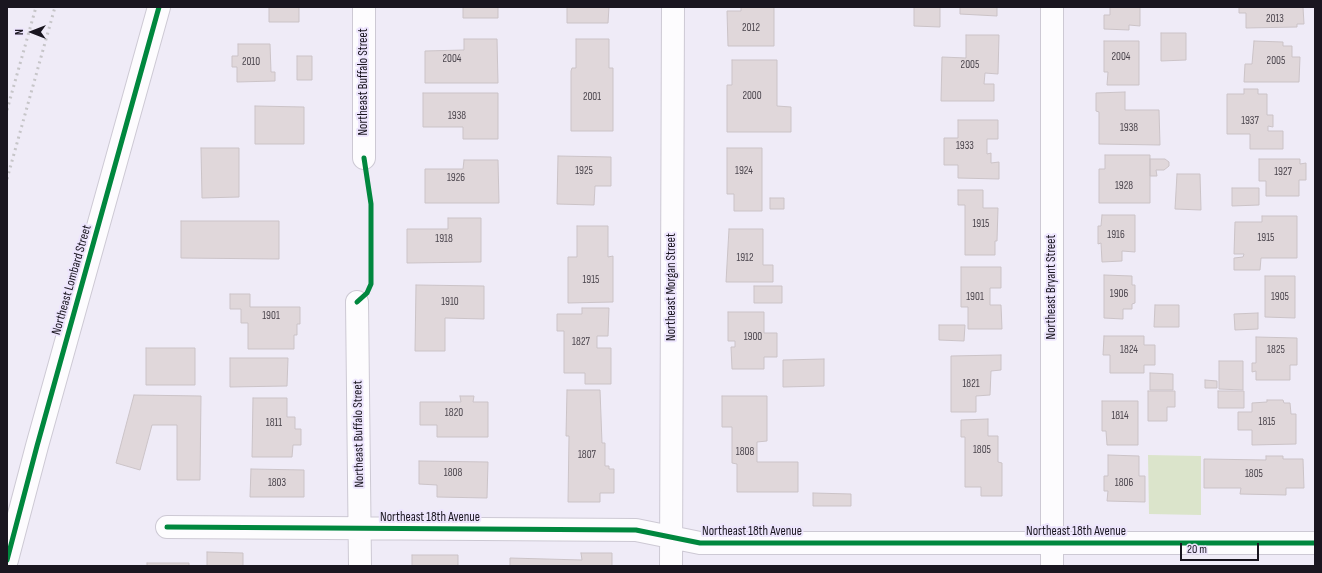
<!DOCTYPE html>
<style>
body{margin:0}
#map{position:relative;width:1322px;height:573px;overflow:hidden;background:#efebf7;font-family:"Sofia Sans Condensed",sans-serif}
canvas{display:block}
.frame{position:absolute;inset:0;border:8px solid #1a1620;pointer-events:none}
.north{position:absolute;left:12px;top:12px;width:40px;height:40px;-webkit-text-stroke:3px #ede5fd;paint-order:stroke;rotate:270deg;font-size:11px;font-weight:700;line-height:16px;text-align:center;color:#1a1620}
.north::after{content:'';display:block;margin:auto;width:14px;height:18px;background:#1a1620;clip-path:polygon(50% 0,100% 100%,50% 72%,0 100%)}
.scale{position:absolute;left:1180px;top:543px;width:79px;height:18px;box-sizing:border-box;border:2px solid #1a1620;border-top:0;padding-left:5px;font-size:12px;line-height:14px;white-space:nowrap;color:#1a1620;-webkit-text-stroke:3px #ede5fd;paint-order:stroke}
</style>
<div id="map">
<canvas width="1322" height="573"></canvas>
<div class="frame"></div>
<div class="north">N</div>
<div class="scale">20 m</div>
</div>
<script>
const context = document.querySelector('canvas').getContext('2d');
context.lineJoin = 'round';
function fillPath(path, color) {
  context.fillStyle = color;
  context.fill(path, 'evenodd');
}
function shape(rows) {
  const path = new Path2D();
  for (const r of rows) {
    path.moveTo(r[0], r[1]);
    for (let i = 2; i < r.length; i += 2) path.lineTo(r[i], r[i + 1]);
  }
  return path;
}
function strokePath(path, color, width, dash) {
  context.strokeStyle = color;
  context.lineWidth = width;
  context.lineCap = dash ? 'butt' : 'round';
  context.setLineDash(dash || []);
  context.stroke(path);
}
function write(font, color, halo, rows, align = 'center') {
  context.font = font + ' "Sofia Sans Condensed",sans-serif';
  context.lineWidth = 4;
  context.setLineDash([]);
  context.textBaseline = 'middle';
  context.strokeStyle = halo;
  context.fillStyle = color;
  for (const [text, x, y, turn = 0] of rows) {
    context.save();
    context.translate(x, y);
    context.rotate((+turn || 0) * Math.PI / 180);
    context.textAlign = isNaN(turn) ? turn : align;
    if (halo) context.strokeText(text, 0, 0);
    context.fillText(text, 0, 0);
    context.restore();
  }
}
fillPath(shape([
 [1148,455,1201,456,1201,515,1149,514]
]), '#dbe4cb');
const building = shape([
 [269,7,299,7,299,22,269,22,269,7],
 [463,7,498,7,498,18,463,18,463,7],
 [567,7,609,7,608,23,567,23,567,7],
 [741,7,774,7,774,46,728,46,727,11,741,11,741,7],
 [914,7,940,7,940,27,914,26,914,7],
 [960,7,997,7,997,16,960,14,960,7],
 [1110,7,1140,7,1140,26,1129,25,1129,30,1104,29,1104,15,1110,15,1110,7],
 [1239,7,1303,7,1304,24,1297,24,1297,27,1246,28,1246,13,1239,13,1239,7],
 [1161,33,1186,33,1186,60,1161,61,1161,33],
 [966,35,999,35,998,74,985,73,984,84,994,84,994,101,941,101,942,57,966,58,966,35],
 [464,39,497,39,498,83,425,83,425,51,464,50,464,39],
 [576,39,609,39,609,68,613,68,613,131,571,131,571,71,572,68,576,68,576,39],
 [1104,41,1139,41,1139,85,1107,85,1108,72,1104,72,1104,41],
 [1254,41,1283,42,1283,46,1292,46,1292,57,1300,57,1299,82,1244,82,1245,64,1252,64,1254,41],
 [238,44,270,44,271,72,275,72,275,81,237,82,237,67,232,67,232,56,238,56,238,44],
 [297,56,312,56,312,80,297,80,297,56],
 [732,60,777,60,777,106,791,107,791,132,727,132,727,85,732,85,732,60],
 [1244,89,1258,89,1258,94,1267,94,1267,115,1273,115,1273,127,1268,126,1268,131,1283,131,1283,149,1250,149,1250,134,1227,134,1227,94,1244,94,1244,89],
 [1125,92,1125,110,1159,110,1160,145,1099,144,1099,112,1096,111,1096,93,1125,92],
 [423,93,498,93,498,139,463,139,463,127,423,127,423,93],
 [255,106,304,107,304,144,255,144,255,106],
 [958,120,998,120,998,139,987,139,987,154,991,153,991,163,999,162,999,179,958,178,958,165,944,165,944,138,958,138,958,120],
 [201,148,239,148,239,197,202,198,201,148],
 [727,148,762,148,762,211,734,211,734,194,727,194,727,148],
 [1105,155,1150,155,1150,203,1099,203,1099,169,1105,169,1105,155],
 [558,156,611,157,611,186,595,186,594,205,557,204,558,156],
 [1150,159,1165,159,1169,162,1169,166,1164,170,1156,170,1157,176,1150,176,1150,159],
 [1259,159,1300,159,1300,164,1306,163,1306,180,1299,180,1299,196,1266,196,1266,181,1259,181,1259,159],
 [464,160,498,160,499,203,425,203,425,169,463,169,464,160],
 [1177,174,1200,174,1201,210,1175,209,1177,174],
 [1232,188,1259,188,1259,205,1232,206,1232,188],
 [958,190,983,190,983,208,998,208,997,241,995,241,995,255,965,255,965,205,958,205,958,190],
 [770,198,784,198,784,209,770,209,770,198],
 [1102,215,1135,215,1135,252,1122,251,1122,261,1102,262,1101,243,1098,244,1098,226,1101,226,1102,215],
 [1262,216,1297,216,1297,258,1261,258,1260,270,1234,270,1234,258,1243,257,1244,254,1234,254,1235,222,1262,222,1262,216],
 [448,218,481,218,481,262,407,263,407,229,448,229,448,218],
 [181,221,279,221,279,259,181,258,181,221],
 [577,226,608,226,608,257,613,256,613,302,568,303,568,257,577,257,577,226],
 [729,229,763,229,763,265,773,265,773,282,726,282,729,229],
 [961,267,1001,267,1001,288,990,288,990,305,1001,305,1002,329,968,329,968,307,961,307,961,267],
 [1104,275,1132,276,1132,285,1135,285,1135,303,1132,304,1132,309,1123,309,1123,319,1104,318,1104,275],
 [1265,276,1295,276,1295,318,1265,317,1265,276],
 [416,285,484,286,484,319,445,318,445,351,415,351,416,285],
 [754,286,782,286,782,303,754,303,754,286],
 [230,294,250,294,250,307,300,307,300,324,297,324,297,335,294,335,294,349,248,349,248,323,241,323,241,309,230,309,230,294],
 [1155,305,1179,305,1179,327,1154,327,1155,305],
 [582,308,609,308,608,336,597,336,597,348,611,348,611,384,585,384,585,373,564,373,564,331,557,331,557,314,582,314,582,308],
 [728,312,764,312,764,333,777,333,777,357,764,357,764,369,732,369,731,347,735,347,735,341,728,341,728,312],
 [1258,313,1258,329,1235,330,1234,314,1258,313],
 [939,325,965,325,964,341,939,340,939,325],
 [1104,336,1144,336,1144,345,1155,345,1155,365,1144,365,1144,373,1110,373,1110,355,1103,355,1104,336],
 [1256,337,1297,338,1297,365,1290,365,1290,380,1256,380,1256,371,1252,372,1252,363,1256,363,1256,337],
 [146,348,195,348,195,385,146,385,146,348],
 [1001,355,1001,370,991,371,990,395,976,396,976,412,951,412,951,356,1001,355],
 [230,358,288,358,287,386,230,387,230,358],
 [824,359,824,386,783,387,783,360,824,359],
 [1219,361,1243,361,1243,390,1219,389,1219,361],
 [1150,373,1173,374,1173,390,1150,390,1150,373],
 [1205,380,1217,381,1217,388,1205,388,1205,380],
 [567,390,600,390,602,443,605,443,605,466,609,466,609,469,614,469,614,493,600,493,600,502,568,502,569,436,566,436,567,390],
 [1148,391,1175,391,1175,407,1167,407,1167,421,1148,421,1148,391],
 [1218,391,1244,391,1244,408,1218,408,1218,391],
 [134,395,201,396,200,480,177,480,177,425,152,425,140,470,116,463,134,395],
 [460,396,474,396,473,402,488,402,488,437,437,437,437,425,420,425,420,402,461,402,460,396],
 [722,396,767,396,767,441,757,442,757,462,798,462,798,492,737,492,737,464,732,463,732,427,722,427,722,396],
 [253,398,287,398,287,417,295,417,295,429,301,429,301,445,293,445,292,457,252,457,253,398],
 [1267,400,1283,400,1284,403,1290,403,1291,414,1296,414,1296,444,1252,445,1252,430,1238,430,1238,412,1252,412,1252,403,1267,402,1267,400],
 [1102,401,1138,401,1138,445,1107,445,1106,431,1102,431,1102,401],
 [988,419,988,436,998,436,998,462,1002,463,1002,496,981,496,981,487,965,487,965,437,961,437,961,420,988,419],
 [1108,455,1139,456,1139,476,1145,476,1145,502,1107,501,1108,491,1104,491,1104,476,1108,476,1108,455],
 [1266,456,1283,456,1283,459,1303,459,1304,488,1286,488,1286,495,1240,494,1241,488,1204,488,1204,459,1266,460,1266,456],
 [419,461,488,462,487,498,437,497,437,485,419,484,419,461],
 [251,469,304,470,304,497,250,497,251,469],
 [813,493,851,494,851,506,813,506,813,493],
 [207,552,243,553,243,566,207,566,207,552],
 [581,553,612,553,612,566,510,566,510,558,582,560,581,553],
 [412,555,458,555,458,566,412,566,412,555],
 [147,563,189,563,189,566,147,566,147,563]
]);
fillPath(building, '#e0d7da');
strokePath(building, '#cbc3c7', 1);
const minor = shape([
 [364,158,364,7],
 [357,302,360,566],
 [167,527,636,530,700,543,1315,543],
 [671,566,673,7],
 [1052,566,1052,7]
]);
const major = shape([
 [7,560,37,446,159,7]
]);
strokePath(minor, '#cdc9d4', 24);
strokePath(major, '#cdc9d4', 24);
strokePath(minor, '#fdfcfe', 22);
strokePath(major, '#fdfcfe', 22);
strokePath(shape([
 [7,110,36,7],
 [7,179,55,7]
]), '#c6c5c8', 3, [2, 4]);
strokePath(shape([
 [357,302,367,293,371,284,371,204,364,158],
 [167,527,636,530,700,543,1315,543],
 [7,560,37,446,159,7]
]), '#00873e', 5);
write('11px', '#4c464e', null, [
 ["2013",1275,19],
 ["2012",751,28],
 ["2004",1121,57],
 ["2004",452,59],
 ["2005",1276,61],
 ["2010",251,62],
 ["2005",970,65],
 ["2000",752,96],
 ["2001",592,97],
 ["1938",457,116],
 ["1937",1250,121],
 ["1938",1129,128],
 ["1933",965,146],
 ["1925",584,171],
 ["1924",744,171],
 ["1927",1283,172],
 ["1926",456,178],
 ["1928",1124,186],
 ["1915",981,224],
 ["1916",1116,235],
 ["1915",1266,238],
 ["1918",444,239],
 ["1912",745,258],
 ["1915",591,280],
 ["1906",1119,294],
 ["1901",975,297],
 ["1905",1280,297],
 ["1910",450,302],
 ["1901",271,316],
 ["1900",753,337],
 ["1827",581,342],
 ["1824",1129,350],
 ["1825",1276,350],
 ["1821",971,384],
 ["1820",454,413],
 ["1814",1120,416],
 ["1815",1267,422],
 ["1811",274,423],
 ["1805",982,450],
 ["1808",745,452],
 ["1807",587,455],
 ["1808",453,473],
 ["1805",1254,474],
 ["1803",277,483],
 ["1806",1124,483]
]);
write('13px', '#1a1620', '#ede5fd', [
 ["Northeast Buffalo Street",364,82,-90],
 ["Northeast Lombard Street",72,280,-74],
 ["Northeast Morgan Street",672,287,-90],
 ["Northeast Bryant Street",1052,287,-90],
 ["Northeast Buffalo Street",359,434,-91],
 ["Northeast 18th Avenue",430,518],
 ["Northeast 18th Avenue",752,532],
 ["Northeast 18th Avenue",1076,532]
]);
</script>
